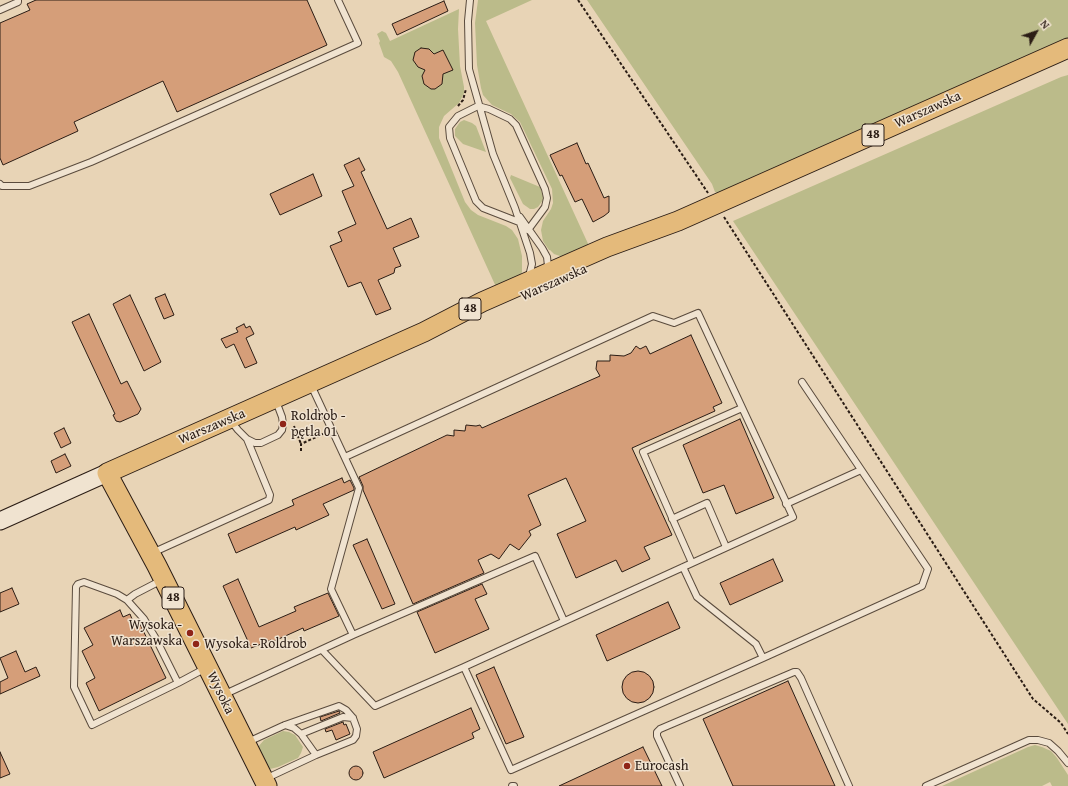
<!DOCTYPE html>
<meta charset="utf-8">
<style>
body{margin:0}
#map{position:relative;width:1068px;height:786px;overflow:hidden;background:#e8d4b6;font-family:"Gentium Book Plus",serif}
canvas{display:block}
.north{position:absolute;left:1016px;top:12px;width:40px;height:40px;-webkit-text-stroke:3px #f0e3d0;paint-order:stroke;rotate:50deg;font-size:11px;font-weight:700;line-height:16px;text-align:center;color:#2b1d15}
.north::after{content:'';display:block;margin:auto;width:14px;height:18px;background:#2b1d15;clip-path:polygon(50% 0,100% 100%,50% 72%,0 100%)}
</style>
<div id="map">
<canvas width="1068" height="786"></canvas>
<div class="north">N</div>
</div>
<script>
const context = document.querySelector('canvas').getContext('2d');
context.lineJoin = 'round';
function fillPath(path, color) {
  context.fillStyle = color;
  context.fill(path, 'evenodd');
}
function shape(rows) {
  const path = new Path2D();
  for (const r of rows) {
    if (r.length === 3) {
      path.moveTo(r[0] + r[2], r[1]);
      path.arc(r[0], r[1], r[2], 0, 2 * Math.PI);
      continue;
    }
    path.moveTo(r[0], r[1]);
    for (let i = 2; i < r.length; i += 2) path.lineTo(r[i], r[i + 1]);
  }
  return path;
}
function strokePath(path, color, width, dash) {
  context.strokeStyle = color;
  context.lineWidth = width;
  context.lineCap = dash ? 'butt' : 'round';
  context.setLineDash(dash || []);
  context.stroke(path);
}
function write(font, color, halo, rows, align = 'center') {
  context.font = font + ' "Gentium Book Plus",serif';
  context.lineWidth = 3;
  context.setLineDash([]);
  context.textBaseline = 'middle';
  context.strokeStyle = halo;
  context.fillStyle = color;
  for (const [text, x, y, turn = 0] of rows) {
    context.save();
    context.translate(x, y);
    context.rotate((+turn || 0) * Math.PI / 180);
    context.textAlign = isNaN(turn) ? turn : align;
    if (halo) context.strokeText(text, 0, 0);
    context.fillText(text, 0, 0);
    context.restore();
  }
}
fillPath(shape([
 [478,0,532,0,486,21,590,248,567,257,560,256,554,254,550,250,549,250,543,241,541,230,543,221,551,209,553,203,552,189,520,122,511,114,492,105,483,95,481,88,477,65,475,23],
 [587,0,1068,0,1068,41,719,194,715,192,712,184],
 [459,9,458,29,460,66,464,87,464,93,459,103,444,116,439,127,439,138,465,202,471,210,478,215,506,226,512,230,518,239,522,256,522,272,520,277,497,289,398,72,391,61,384,57,379,43,380,41,377,34,382,31,386,33,390,41],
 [1068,75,1068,724,733,221,1061,77],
 [464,120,472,123,476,126,486,152,463,144,455,136,455,129,460,122],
 [511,175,540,187,543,196,543,200,538,207,534,209,530,209,523,204,510,178],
 [283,731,289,732,295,735,303,747,301,753,298,758,278,767,270,769,265,766,257,751,258,747,264,740],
 [1035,745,1042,747,1051,751,1057,758,1068,775,1068,786,1052,786,1050,782,1042,786,942,786,1028,747]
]), '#bbbb8a');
const building = shape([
 [36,0,307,0,327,45,177,112,163,81,74,122,78,131,3,165,0,158,0,23,30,10,27,4,36,0],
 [444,1,448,11,397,35,392,24,444,1],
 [421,48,429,49,434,54,443,50,453,70,443,74,442,84,435,89,431,89,424,84,422,76,425,70,418,67,413,60,415,52,421,48],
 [577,143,586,164,588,163,604,198,609,196,609,212,604,216,593,222,582,199,575,202,562,175,560,176,550,155,577,143],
 [359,158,365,170,361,172,387,229,411,218,419,237,393,248,401,266,395,268,394,273,378,280,391,309,376,315,361,282,348,287,330,246,342,241,338,232,356,224,342,191,354,186,344,165,359,158],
 [313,174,322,196,280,215,270,194,313,174],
 [165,294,174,315,164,319,155,298,165,294],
 [130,295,161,362,144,371,113,304,130,295],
 [89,314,121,384,127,381,141,409,138,414,120,422,116,421,113,415,115,414,72,322,89,314],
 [244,324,246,328,250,326,254,334,246,338,257,363,245,368,234,344,226,348,221,339,238,332,236,328,244,324],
 [691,335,722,403,713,407,715,411,632,448,672,535,644,547,650,559,622,572,616,560,576,578,557,534,586,521,566,478,528,495,541,525,529,531,531,535,519,550,510,544,499,559,491,554,478,560,484,573,413,604,363,490,363,486,359,477,447,435,454,436,454,430,465,431,466,425,476,426,480,425,482,428,600,376,596,369,597,361,610,361,610,355,624,356,631,353,636,346,640,349,646,346,650,354,691,335],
 [740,419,774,498,736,514,724,485,703,493,683,445,740,419],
 [64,428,71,443,61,448,54,433,64,428],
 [65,454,71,466,56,473,51,461,65,454],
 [342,478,344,483,350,480,354,488,354,490,323,504,329,515,296,530,295,527,236,553,228,534,294,505,292,500,342,478],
 [367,539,395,604,382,609,353,545,367,539],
 [773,559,783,581,730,605,720,583,773,559],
 [238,579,259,627,296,611,294,607,328,593,339,616,304,631,303,628,272,642,271,640,251,648,223,586,238,579],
 [482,584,487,594,475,599,489,629,435,653,417,612,482,584],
 [12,588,19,604,0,612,0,593,12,588],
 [668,602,680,628,607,661,596,635,668,602],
 [120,610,123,617,130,614,134,624,139,622,166,678,99,711,86,683,95,678,82,651,93,645,84,628,120,610],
 [16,651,25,672,36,667,40,676,0,694,0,682,8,678,0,658,16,651],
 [494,667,524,737,506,744,476,675,494,667],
 [638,687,16],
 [788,681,835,786,733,786,703,719,788,681],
 [471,708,480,729,472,733,474,738,384,778,373,752,471,708],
 [339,711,340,713,321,721,320,717,339,711],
 [343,722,344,725,346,724,350,734,336,740,332,730,326,732,325,729,343,722],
 [643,747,662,786,559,786,643,747],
 [0,752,10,774,0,778,0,752],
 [356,773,7]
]);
fillPath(building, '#d59e79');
strokePath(building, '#2b1d15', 1);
const service = shape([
 [470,0,468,21,469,69,493,154,515,208,530,253,532,264,529,276],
 [0,10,18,2,18,0],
 [0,184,2,186,29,186,91,162,358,43,338,0],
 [520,217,542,248,547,257,548,266,547,269],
 [519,222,483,208,476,201,450,138,449,127,458,116,478,106,489,109,510,119,516,125,545,189,547,198,545,207,528,230],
 [556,276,568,277],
 [529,294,537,285],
 [231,421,238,430,247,439,255,443,261,443,278,435,282,430,283,424,282,417,276,401],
 [786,504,861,470],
 [672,519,707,503,726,547],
 [152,553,269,500,270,495,247,439],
 [692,563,643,452,742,408],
 [683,567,697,597,756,644,763,658],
 [127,600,135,594,162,580],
 [353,635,535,556,564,621],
 [322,650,375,706,464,667,793,517,698,313,674,323,653,316,345,457],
 [464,667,511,770,763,658,922,586,928,569,802,382],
 [178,683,155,637,144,619,127,600,117,594,84,582,78,584,76,587,74,687,92,725,178,683,206,668],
 [223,695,353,635,331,589,359,488,311,385],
 [285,725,294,728,301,734,316,755],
 [301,734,343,717,353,718],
 [248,742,285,725,339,706,346,710,353,718,357,729,356,736,353,740,316,755,265,779],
 [512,786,514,786],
 [680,786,657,736,657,732,660,729,794,672,797,672,801,678,849,786],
 [926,786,1029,740,1038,740,1049,743,1058,751,1068,763]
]);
const secondary = shape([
 [0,521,107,473]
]);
const primary = shape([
 [267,786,157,566,107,473,424,332,482,302,607,247,678,221,1068,48]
]);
strokePath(service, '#5a4b3d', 8);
strokePath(secondary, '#2b1d15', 19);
strokePath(primary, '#2b1d15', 21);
strokePath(shape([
 [578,0,708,193],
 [458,106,463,100,466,89],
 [724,217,1033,699,1061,723,1068,734],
 [294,426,301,444],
 [296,431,320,436],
 [301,451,301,444,325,433]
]), '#2b1d15', 2, [3, 2]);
strokePath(service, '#f0e3d0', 6);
strokePath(secondary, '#f0e3d0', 17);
strokePath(primary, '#e4ba7b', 19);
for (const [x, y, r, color] of [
 [283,424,4,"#8f2418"],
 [190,633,4,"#8f2418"],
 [196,644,4,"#8f2418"],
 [627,766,4,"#8f2418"]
]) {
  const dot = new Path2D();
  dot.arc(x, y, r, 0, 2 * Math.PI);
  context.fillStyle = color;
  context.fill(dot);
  strokePath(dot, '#f0e3d0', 1.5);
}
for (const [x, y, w] of [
 [873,135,22],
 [470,309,22],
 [173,598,22]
]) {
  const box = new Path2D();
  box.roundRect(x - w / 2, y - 11, w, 22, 3);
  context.fillStyle = '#f0e3d0';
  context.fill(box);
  strokePath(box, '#2b1d15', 1);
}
write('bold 13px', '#2b1d15', null, [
 ["48",873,135],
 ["48",470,309],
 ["48",173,598]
]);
write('14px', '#2b1d15', '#f0e3d0', [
 ["Warszawska",928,110,-24],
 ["Warszawska",554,283,-24],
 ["Warszawska",212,427,-23],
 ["Wysoka",220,693,64]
]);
write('14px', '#2b1d15', '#f0e3d0', [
 ["Roldrob -",291,416],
 ["pętla 01",291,432],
 ["Wysoka -",182,625,"right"],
 ["Warszawska",182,641,"right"],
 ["Wysoka - Roldrob",204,644],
 ["Eurocash",635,766]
], 'left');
</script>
